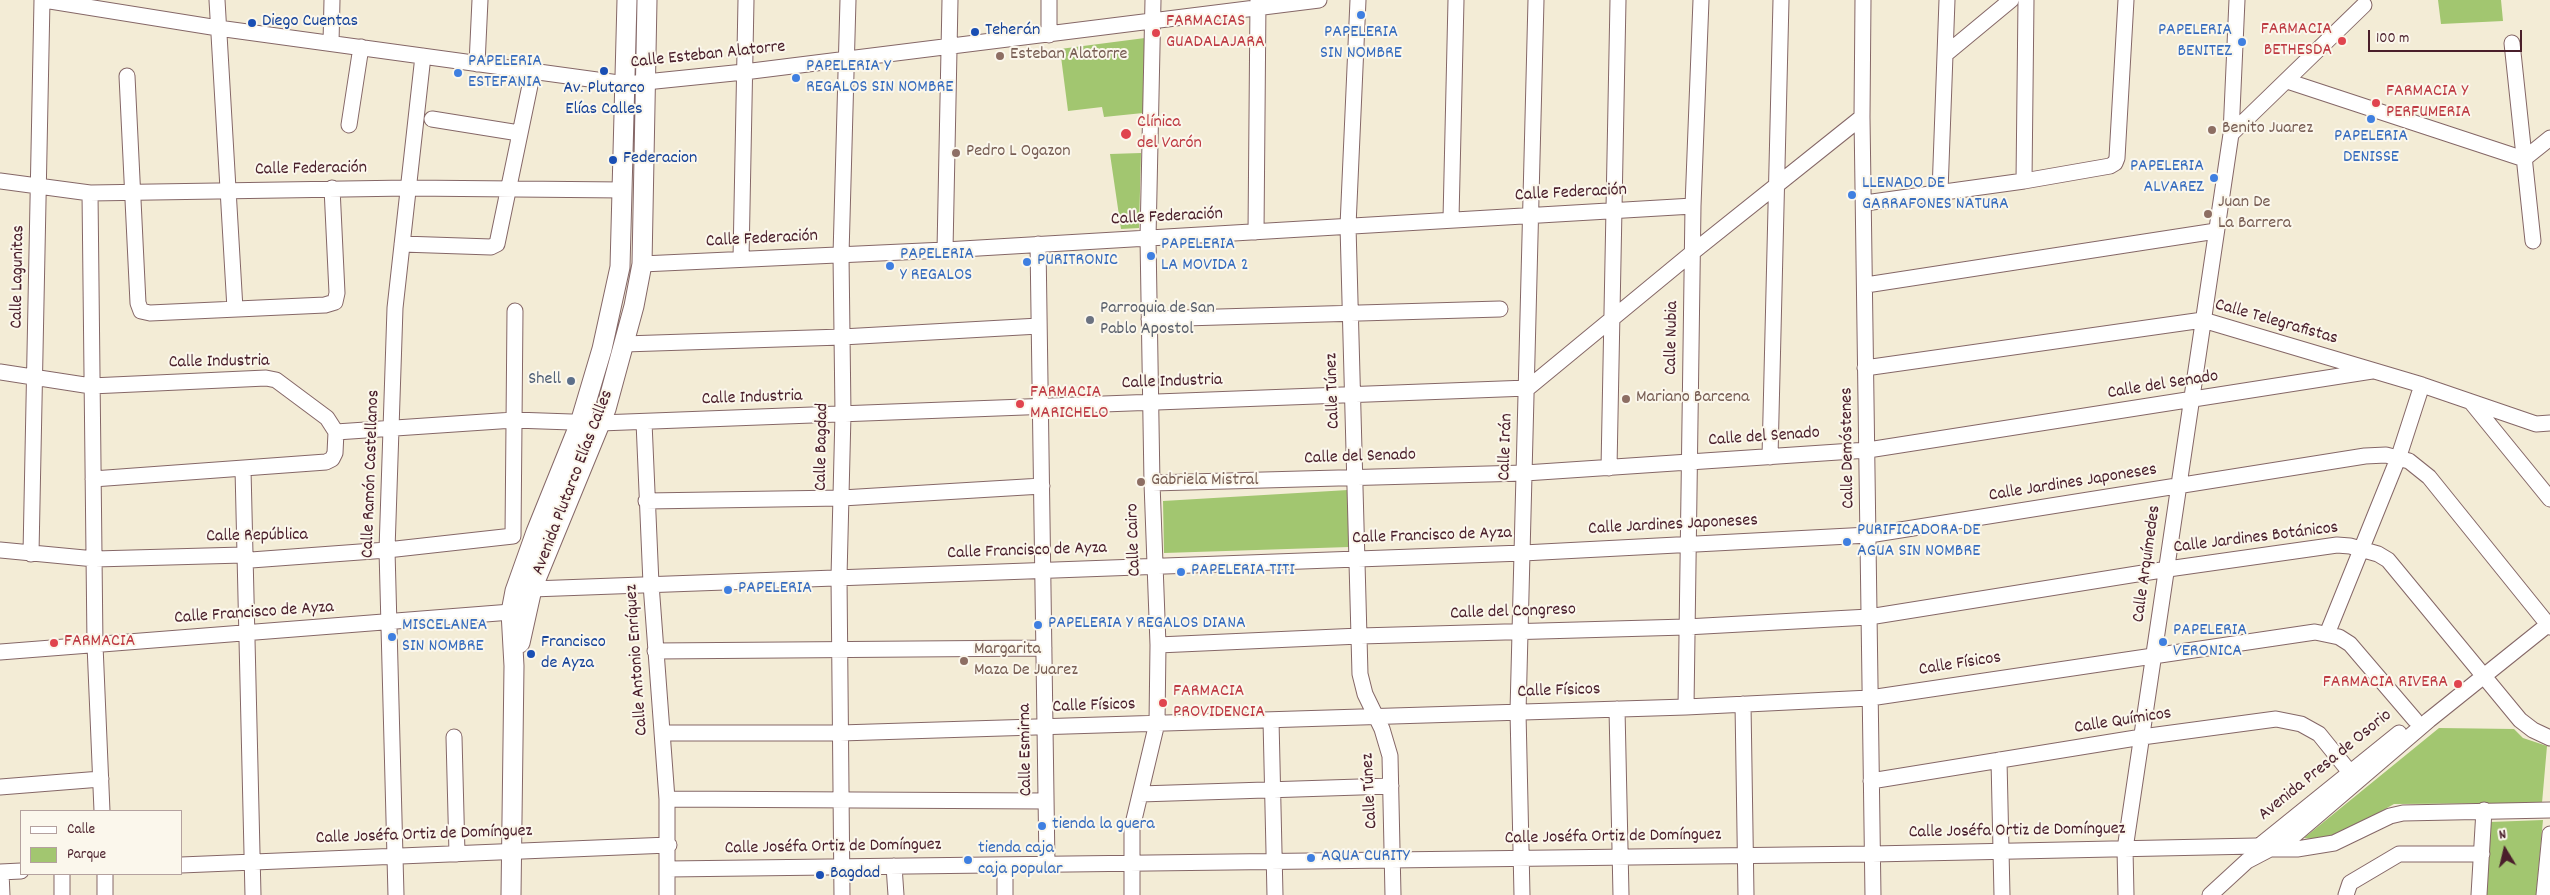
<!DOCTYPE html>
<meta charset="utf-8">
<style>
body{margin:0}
#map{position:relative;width:2550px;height:895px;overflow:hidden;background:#f3ecd6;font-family:Dekko,sans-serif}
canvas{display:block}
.legend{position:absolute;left:20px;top:810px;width:162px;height:65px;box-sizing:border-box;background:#fbf7ec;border:1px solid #b4a19f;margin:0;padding:6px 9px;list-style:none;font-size:15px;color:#4a1f2b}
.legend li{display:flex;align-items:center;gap:10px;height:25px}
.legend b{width:25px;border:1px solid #b4a19f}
.north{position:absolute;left:2480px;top:825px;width:50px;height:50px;-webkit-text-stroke:4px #fbf7ec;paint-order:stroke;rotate:351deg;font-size:14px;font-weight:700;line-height:20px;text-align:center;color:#4a1f2b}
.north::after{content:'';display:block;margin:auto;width:18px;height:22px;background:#4a1f2b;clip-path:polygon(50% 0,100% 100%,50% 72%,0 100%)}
.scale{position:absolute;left:2368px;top:30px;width:154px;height:22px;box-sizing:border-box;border:2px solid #4a1f2b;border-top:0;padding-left:6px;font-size:15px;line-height:18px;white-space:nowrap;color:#4a1f2b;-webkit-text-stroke:4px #fbf7ec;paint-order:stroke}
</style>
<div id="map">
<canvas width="2550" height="895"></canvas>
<ul class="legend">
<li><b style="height:6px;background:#fff"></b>Calle</li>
<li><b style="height:14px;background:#a2c670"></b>Parque</li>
</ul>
<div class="north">N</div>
<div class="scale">100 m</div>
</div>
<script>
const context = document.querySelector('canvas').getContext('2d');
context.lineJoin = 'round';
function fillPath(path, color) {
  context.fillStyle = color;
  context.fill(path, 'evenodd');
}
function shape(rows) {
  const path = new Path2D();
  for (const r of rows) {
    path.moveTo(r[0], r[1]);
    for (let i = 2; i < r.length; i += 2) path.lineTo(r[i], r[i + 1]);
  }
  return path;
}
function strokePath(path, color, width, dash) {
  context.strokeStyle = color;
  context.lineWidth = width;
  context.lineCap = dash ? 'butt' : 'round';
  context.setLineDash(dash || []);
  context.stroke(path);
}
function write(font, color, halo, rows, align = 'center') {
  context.font = font + ' Dekko,sans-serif';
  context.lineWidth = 4;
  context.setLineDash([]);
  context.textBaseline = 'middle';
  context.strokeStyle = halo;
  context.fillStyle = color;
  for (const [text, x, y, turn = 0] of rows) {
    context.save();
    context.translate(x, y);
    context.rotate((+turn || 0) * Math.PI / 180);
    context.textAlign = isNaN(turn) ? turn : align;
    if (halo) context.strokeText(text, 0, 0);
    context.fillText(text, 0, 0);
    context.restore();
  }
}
fillPath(shape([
 [2438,0,2501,0,2503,21,2441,24],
 [1145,38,1143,113,1104,117,1102,107,1068,111,1060,49],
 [1141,153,1139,228,1121,229,1110,154],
 [1348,490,1349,547,1164,553,1163,501],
 [2439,728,2514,729,2523,738,2547,746,2542,803,2394,804,2335,837,2312,839,2304,838],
 [2543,820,2536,895,2486,895,2490,822]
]), '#a2c670');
const minor = shape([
 [44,0,218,28,626,84,744,72,1319,0],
 [217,0,235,309],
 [1358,0,1348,226,1360,674,1365,694,1382,729,1390,756,1393,895],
 [1863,0,1862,117,1873,895],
 [1049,35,1049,0],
 [331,43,332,0],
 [2512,43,2533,241],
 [1947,53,2011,0],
 [477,64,480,0],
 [127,76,138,303,141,311,150,313,325,305,335,302,337,293,332,188],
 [2287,81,2524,159,2550,138],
 [432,119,519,133],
 [349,125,361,47],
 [2231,134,2364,5],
 [0,181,90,193,408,188,623,190],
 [2024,181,2026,0],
 [1940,192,1947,0],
 [90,193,95,645,102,811],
 [1865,203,2024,181,2110,166,2115,163,2117,158,2126,0],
 [1451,219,1456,0],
 [1256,232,1258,0],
 [402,244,491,247,497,244,533,71],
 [1038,244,1047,864],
 [945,250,950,0],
 [741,259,746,0],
 [642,264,945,250,1693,206],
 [1866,285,2216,231],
 [1149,319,1500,309],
 [624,344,842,337,1039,326],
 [1865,368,2203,320,2422,385,2536,424,2550,423],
 [0,372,91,386,266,378,276,380,327,418,336,432,335,453,332,459,326,462,93,479],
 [2471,402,2550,499],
 [644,422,651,584,667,799,667,895],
 [336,432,514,420,600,423,1528,388,1693,252,1862,117],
 [1770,457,1781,0],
 [1609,468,1618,0],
 [243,469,253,895],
 [1152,483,1525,473,1868,450,2372,371],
 [646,501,842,498,1042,486],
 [0,550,95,559,243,555,251,560,387,550,513,536,515,311],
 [31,554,42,0],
 [532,589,1523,553,1869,535,2365,456,2386,455,2409,461,2429,477,2550,627],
 [2327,634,2399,456,2422,385],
 [1158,645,1360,636,1686,627,1869,617,2168,569,2337,545,2350,546,2378,554,2388,560,2520,720,2533,730,2550,738],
 [655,651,1044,648],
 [0,652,511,612],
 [1743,704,1746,895],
 [1686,707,1693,206,1701,0],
 [1617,709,1621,895],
 [1271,720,1275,895],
 [662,733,840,733,1686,707,1870,698,2315,632,2339,637,2350,644,2415,720],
 [454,737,457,854],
 [1999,760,2002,895],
 [1871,781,2142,737,2276,719,2301,724,2319,734,2357,781],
 [0,787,101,779],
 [1140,794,1391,786],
 [667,799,1046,801],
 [2254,850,2399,733],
 [181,865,669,845],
 [1005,865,1005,895],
 [894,866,896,895],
 [668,869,1872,854,2256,846,2272,849,2297,849,2334,843,2390,816,2403,813,2550,810],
 [0,872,21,871],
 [1,872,2,895],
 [62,874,62,895],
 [105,874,105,895],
 [396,895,387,550,395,308,423,56],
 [842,895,839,577,843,414,841,255,848,0],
 [1132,895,1132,828,1157,723,1158,645,1152,483,1148,238,1153,0],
 [1522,895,1518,712,1536,0],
 [2126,895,2125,849,2231,134,2237,0],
 [2210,895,2247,861,2291,838,2429,720,2550,623],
 [2346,895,2350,883,2399,854,2482,854],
 [2479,895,2484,810],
 [2544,895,2550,834]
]);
const major = shape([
 [520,643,532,589,606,409,634,306,642,264,647,0],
 [511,895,514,666,511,612,515,591,536,532,580,423,602,349,620,267,627,0]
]);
strokePath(minor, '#856767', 17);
strokePath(major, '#856767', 21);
strokePath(minor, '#fff', 15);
strokePath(major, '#fff', 19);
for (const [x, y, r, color] of [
 [1361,15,5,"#3f7fe0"],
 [252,23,5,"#1a4fb4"],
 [975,32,5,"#1a4fb4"],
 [1156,33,5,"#e0444e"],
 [2342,41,5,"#e0444e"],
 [2242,42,5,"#3f7fe0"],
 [1000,56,5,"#8d6e63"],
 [604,71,5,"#1a4fb4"],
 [458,73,5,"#3f7fe0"],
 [796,78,5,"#3f7fe0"],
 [2376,103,5,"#e0444e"],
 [2371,119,5,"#3f7fe0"],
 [2212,130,5,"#8d6e63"],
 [1126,134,6,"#e0444e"],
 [956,153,5,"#8d6e63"],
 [613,160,5,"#1a4fb4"],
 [2214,178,5,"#3f7fe0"],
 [1852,195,5,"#3f7fe0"],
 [2208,214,5,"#8d6e63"],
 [1151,256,5,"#3f7fe0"],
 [1027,262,5,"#3f7fe0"],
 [890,266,5,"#3f7fe0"],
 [1090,320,5,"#6b7280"],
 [571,381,5,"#5c6f8a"],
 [1626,399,5,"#8d6e63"],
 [1020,404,5,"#e0444e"],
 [1141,482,5,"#8d6e63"],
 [1847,542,5,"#3f7fe0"],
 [1181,572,5,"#3f7fe0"],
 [728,590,5,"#3f7fe0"],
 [1038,625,5,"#3f7fe0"],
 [392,637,5,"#3f7fe0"],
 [2163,642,5,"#3f7fe0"],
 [54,643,5,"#e0444e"],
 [531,654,5,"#1a4fb4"],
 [964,661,5,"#8d6e63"],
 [2458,684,5,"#e0444e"],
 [1163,703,5,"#e0444e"],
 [1042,826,5,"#3f7fe0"],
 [1311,858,5,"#3f7fe0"],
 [968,860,5,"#3f7fe0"],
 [820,875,5,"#1a4fb4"]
]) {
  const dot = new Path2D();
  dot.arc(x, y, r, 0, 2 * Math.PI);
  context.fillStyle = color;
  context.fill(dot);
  strokePath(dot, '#fbf7ec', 2);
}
write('18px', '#164399', '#fbf7ec', [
 ["Diego Cuentas",262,23],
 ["Teherán",985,32],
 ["Av. Plutarco",604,90,"center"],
 ["Elías Calles",604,111,"center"],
 ["Federacion",623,160],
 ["Francisco",541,644],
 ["de Ayza",541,665],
 ["Bagdad",830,875]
], 'left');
write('18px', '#be3a42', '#fbf7ec', [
 ["FARMACIAS",1166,23],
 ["GUADALAJARA",1166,44],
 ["FARMACIA",2332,31,"right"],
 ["BETHESDA",2332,52,"right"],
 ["FARMACIA Y",2386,93],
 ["PERFUMERIA",2386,114],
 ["Clínica",1137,124],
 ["del Varón",1137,145],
 ["FARMACIA",1030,394],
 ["MARICHELO",1030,415],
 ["FARMACIA",64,643],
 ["FARMACIA RIVERA",2448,684,"right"],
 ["FARMACIA",1173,693],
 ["PROVIDENCIA",1173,714]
], 'left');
write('18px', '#366cbe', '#fbf7ec', [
 ["PAPELERIA",2232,32,"right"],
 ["BENITEZ",2232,53,"right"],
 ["PAPELERIA",1361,34,"center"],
 ["SIN NOMBRE",1361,55,"center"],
 ["PAPELERIA",468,63],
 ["ESTEFANIA",468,84],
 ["PAPELERIA Y",806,68],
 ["REGALOS SIN NOMBRE",806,89],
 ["PAPELERIA",2371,138,"center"],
 ["DENISSE",2371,159,"center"],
 ["PAPELERIA",2204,168,"right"],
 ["ALVAREZ",2204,189,"right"],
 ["LLENADO DE",1862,185],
 ["GARRAFONES NATURA",1862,206],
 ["PAPELERIA",1161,246],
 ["LA MOVIDA 2",1161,267],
 ["PAPELERIA",900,256],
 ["Y REGALOS",900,277],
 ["PURITRONIC",1037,262],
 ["PURIFICADORA DE",1857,532],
 ["AGUA SIN NOMBRE",1857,553],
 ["PAPELERIA TITI",1191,572],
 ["PAPELERIA",738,590],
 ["PAPELERIA Y REGALOS DIANA",1048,625],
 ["MISCELANEA",402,627],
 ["SIN NOMBRE",402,648],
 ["PAPELERIA",2173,632],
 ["VERONICA",2173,653],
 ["tienda la guera",1052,826],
 ["tienda caja",978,850],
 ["caja popular",978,871],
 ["AQUA CURITY",1321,858]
], 'left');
write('18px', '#4a1f2b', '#fbf7ec', [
 ["Calle Esteban Alatorre",708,56,-6],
 ["Calle Federación",311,170,-1],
 ["Calle Federación",1571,194,-3],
 ["Calle Federación",1167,218,-3],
 ["Calle Federación",762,240,-3],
 ["Calle Lagunitas",19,277,-89],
 ["Calle Telegrafistas",2276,323,16],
 ["Calle Nubia",1673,338,-89],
 ["Calle Industria",219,363,-1],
 ["Calle Industria",1172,383,-2],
 ["Calle del Senado",2163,386,-9],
 ["Calle Túnez",1334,391,-92],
 ["Calle Industria",752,399,-2],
 ["Calle del Senado",1764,438,-4],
 ["Calle Bagdad",823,447,-89],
 ["Calle Irán",1507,447,-88],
 ["Calle Demóstenes",1849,448,-91],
 ["Calle del Senado",1360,458,-2],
 ["Calle Ramón Castellanos",372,474,-88],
 ["Avenida Plutarco Elías Calles",574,483,-69],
 ["Calle Jardines Japoneses",2073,484,-9],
 ["Calle Jardines Japoneses",1673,526,-3],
 ["Calle República",257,537,-1],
 ["Calle Francisco de Ayza",1432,537,-2],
 ["Calle Jardines Botánicos",2256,539,-7],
 ["Calle Cairo",1135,540,-92],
 ["Calle Francisco de Ayza",1027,552,-2],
 ["Calle Arquímedes",2148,564,-82],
 ["Calle del Congreso",1513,613,-2],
 ["Calle Francisco de Ayza",254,614,-4],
 ["Calle Antonio Enríquez",638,660,-94],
 ["Calle Físicos",1960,665,-9],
 ["Calle Físicos",1559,692,-2],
 ["Calle Físicos",1094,707,-2],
 ["Calle Químicos",2123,722,-9],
 ["Calle Esmirna",1027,750,-91],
 ["Avenida Presa de Osorio",2326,766,-39],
 ["Calle Túnez",1371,791,-93],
 ["Calle Joséfa Ortiz de Domínguez",2017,832,-1],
 ["Calle Joséfa Ortiz de Domínguez",424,836,-2],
 ["Calle Joséfa Ortiz de Domínguez",1613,838,-1],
 ["Calle Joséfa Ortiz de Domínguez",833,848,-1]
]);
write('18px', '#785e54', '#fbf7ec', [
 ["Esteban Alatorre",1010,56],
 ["Benito Juarez",2222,130],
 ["Pedro L Ogazon",966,153],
 ["Juan De",2218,204],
 ["La Barrera",2218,225],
 ["Mariano Barcena",1636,399],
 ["Gabriela Mistral",1151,482],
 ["Margarita",974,651],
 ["Maza De Juarez",974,672]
], 'left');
write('18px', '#5b616d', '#fbf7ec', [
 ["Parroquia de San",1100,310],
 ["Pablo Apostol",1100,331]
], 'left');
write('18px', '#4e5e75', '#fbf7ec', [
 ["Shell",561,381]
], 'right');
</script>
